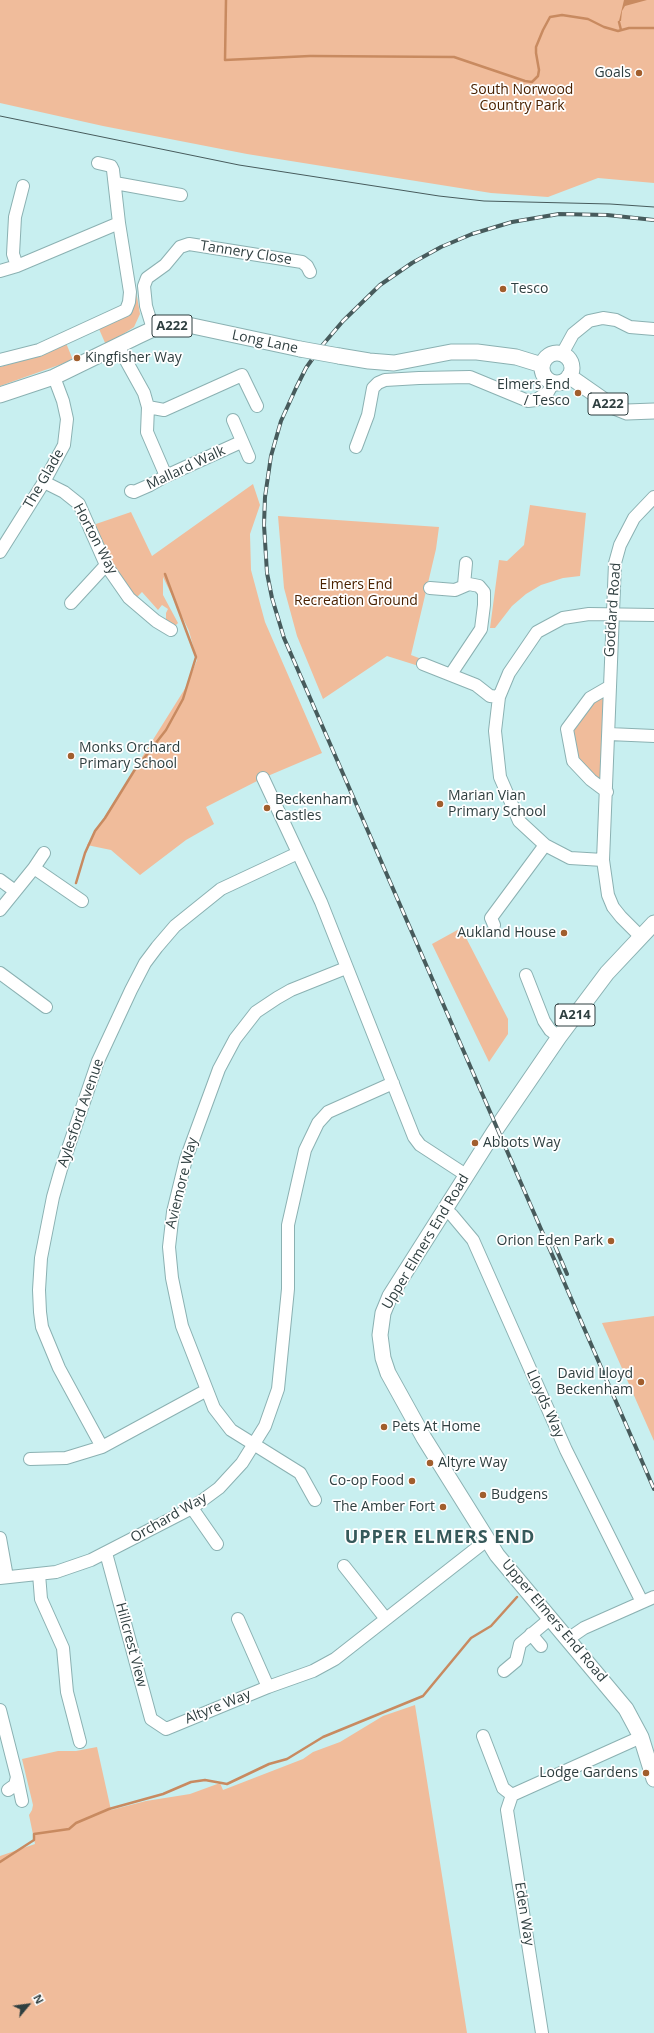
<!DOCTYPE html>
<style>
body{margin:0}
#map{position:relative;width:654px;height:2033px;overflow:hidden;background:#c8eff0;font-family:"Open Sans",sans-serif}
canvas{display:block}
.north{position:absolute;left:8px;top:1985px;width:40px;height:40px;-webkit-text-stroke:3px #fff;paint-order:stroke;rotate:61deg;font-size:11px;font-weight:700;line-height:16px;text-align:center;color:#2f3f40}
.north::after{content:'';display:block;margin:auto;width:14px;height:18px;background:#2f3f40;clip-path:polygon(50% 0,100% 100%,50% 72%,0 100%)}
</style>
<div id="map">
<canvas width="654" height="2033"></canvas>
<div class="north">N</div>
</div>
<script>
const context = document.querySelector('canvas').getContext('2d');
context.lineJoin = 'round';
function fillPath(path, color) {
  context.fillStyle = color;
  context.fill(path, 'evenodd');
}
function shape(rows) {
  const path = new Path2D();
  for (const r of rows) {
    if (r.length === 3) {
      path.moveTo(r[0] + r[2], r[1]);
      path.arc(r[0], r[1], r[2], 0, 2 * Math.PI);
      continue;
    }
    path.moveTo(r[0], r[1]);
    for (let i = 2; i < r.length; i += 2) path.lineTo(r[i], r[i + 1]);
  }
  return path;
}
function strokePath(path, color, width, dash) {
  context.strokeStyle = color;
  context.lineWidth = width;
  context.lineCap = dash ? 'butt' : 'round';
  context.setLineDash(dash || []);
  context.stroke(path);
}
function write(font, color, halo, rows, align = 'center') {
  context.font = font + ' "Open Sans",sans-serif';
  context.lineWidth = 3.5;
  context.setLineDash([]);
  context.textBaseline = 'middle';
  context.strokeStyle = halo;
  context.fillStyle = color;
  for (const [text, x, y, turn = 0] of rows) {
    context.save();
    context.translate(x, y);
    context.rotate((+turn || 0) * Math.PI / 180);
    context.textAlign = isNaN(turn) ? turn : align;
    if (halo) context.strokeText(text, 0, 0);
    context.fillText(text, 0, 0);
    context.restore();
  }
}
fillPath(shape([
 [0,0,654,0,654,183,598,178,548,197,491,193,247,154,103,126,0,103],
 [136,291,140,314,134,327,106,345,99,329],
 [66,343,73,360,0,386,0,367,41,355],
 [253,484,260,505,250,534,251,570,265,622,322,753,263,778,206,807,214,824,186,840,140,875,111,850,87,845,186,687,197,660,189,631,163,577,163,595,178,623,174,627,166,619,166,613,168,609,162,605,158,610,142,592,136,598,111,563,93,525,131,512,152,556],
 [530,505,586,513,580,576,563,578,541,585,526,594,512,606,495,628,490,628,499,560,507,561,524,545],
 [278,516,439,527,436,549,411,655,424,660,422,667,387,656,323,699,297,636,284,588],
 [609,687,607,792,573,761,567,729],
 [461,928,508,1019,508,1034,489,1062,432,944],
 [654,1316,654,1441,602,1323],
 [415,1705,467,2033,0,2033,0,1856,35,1844,29,1815,32,1810,33,1805,22,1759,58,1751,76,1751,97,1747,111,1810,146,1801,190,1794,220,1783,223,1790,303,1759,313,1752,340,1742,383,1716]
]), '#f0bc9b');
fillPath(shape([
 [624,0,647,0,625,6,622,11,621,21,619,21]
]), '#c88a60');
strokePath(shape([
 [226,0,225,60,310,56],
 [619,22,621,30],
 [311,56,454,57,525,81,532,82,538,76,539,70,536,53,536,47,543,30,550,17,562,15,588,19,604,27,618,31,629,28,654,28],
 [76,883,85,853,95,831,105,818,134,771,166,730,183,699,196,657,165,574],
 [0,1862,34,1840,34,1834,69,1829,76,1823,109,1809,163,1794,191,1782,205,1780,227,1784,269,1764,287,1759,323,1737,423,1696,471,1638,491,1626,517,1597]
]), '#c88a60', 2.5);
const minor = shape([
 [115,183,181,195],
 [17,266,13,254,15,217,23,186],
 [0,271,17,266,119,223,113,170,111,166,98,163],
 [153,329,146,306,144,286,147,278,165,265,180,247,189,244,302,262,307,266,310,272],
 [118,346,144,393,148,407,147,432,166,476],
 [562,354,573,334,589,321,603,318,616,320,630,327,654,329],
 [0,360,39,350,126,310,129,302,130,292,119,223],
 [148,407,164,410,242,375,257,406],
 [233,420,249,457],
 [356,447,368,415,373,388,378,383,385,380,419,378,470,377,528,401,536,400,548,392,553,383],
 [44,482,64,492,79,504,106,565,129,598,156,621,171,630],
 [131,491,134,492,150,485,166,476,241,442],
 [0,552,44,482,64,445,67,419,63,401,54,377],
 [464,585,466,563],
 [430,588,455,590,469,584,479,586,484,592,484,605,481,629,451,674],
 [71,603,106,565],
 [423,664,476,685,490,696,499,697],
 [609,734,654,736],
 [263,778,321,902,414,1137,420,1145,466,1175],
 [607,792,591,780,573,761,567,729,590,698,609,687],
 [603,860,570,858,545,845,519,821,500,777,495,731,499,697,509,673,537,632,563,618,589,614,654,615],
 [34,868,82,901],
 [0,880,15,891],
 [0,910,34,868,44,853],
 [494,925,491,918,545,845],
 [640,936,621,917,613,907,608,895,603,860,615,563,620,545,634,518,654,497],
 [0,973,46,1007],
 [526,975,544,1021,550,1030,559,1037],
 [445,1209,452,1215,473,1240,566,1450,642,1602],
 [102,1447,59,1368,42,1327,40,1312,39,1290,41,1258,53,1197,61,1169,98,1061,131,990,145,963,157,947,175,926,221,889,298,853],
 [30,1459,66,1458,102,1447,207,1390],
 [315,1500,300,1473,231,1430,214,1408,182,1326,172,1278,169,1247,173,1212,186,1159,219,1069,235,1039,256,1012,277,998,291,990,346,968],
 [192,1508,217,1544],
 [0,1538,7,1577],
 [106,1553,151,1719,166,1729,268,1687,313,1671,335,1659,487,1540],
 [344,1566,386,1619],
 [39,1574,41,1599,63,1648,67,1692,80,1742],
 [0,1578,56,1572,91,1560,192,1508,219,1488,242,1463,265,1426,278,1389,288,1289,288,1225,305,1150,318,1123,328,1112,393,1083],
 [238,1619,268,1687],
 [531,1634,541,1646],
 [568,1639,584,1628,654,1597],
 [504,1671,516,1661,520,1644,551,1618],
 [0,1710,17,1777,15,1785,8,1790],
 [483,1736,503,1788,512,1795],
 [17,1777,22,1801],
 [512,1795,507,1810,542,2033],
 [512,1795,641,1737]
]);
const major = shape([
 [557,368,15],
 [339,356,369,361,394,363,451,352,477,352,516,357,542,365],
 [569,376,612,406,627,412,654,411],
 [0,395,54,377,138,336,153,329,169,326,188,325,300,349],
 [654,923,607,973,559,1037,494,1132,390,1296,383,1313,380,1335,383,1358,388,1373,424,1438,497,1555,626,1709,641,1737,654,1779]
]);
strokePath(minor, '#8bb1b2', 14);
strokePath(major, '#8bb1b2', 17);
strokePath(minor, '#fff', 12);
strokePath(major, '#fff', 15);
strokePath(shape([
 [0,116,239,165,439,196,484,201,610,204,654,207]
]), '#475b5c', 1);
const rail = shape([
 [654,220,607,215,559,214,512,222,472,234,441,247,412,263,380,285,343,321,320,348,306,368,296,388,281,421,271,456,265,497,264,525,267,573,272,598,284,638,654,1489],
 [555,1246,567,1274]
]);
strokePath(rail, '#475b5c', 4);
strokePath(rail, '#fff', 2.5, [8]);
const majorBridge = shape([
 [300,349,339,356]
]);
strokePath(majorBridge, '#8bb1b2', 17, []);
strokePath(majorBridge, '#fff', 15);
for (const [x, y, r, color] of [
 [639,73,4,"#a15e2d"],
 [503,289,4,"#a15e2d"],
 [77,358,4,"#a15e2d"],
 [578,393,4,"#a15e2d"],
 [71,756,4,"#a15e2d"],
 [440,804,4,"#a15e2d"],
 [267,808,4,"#a15e2d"],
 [564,933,4,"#a15e2d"],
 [475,1143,4,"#a15e2d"],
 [611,1241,4,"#a15e2d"],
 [641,1382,4,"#a15e2d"],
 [384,1427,4,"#a15e2d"],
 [430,1463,4,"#a15e2d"],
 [412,1481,4,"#a15e2d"],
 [483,1495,4,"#a15e2d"],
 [443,1507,4,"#a15e2d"],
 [646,1773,4,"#a15e2d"]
]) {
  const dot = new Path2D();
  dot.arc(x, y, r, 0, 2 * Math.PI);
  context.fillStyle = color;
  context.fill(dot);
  strokePath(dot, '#fff', 1.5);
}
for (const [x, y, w] of [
 [172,326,40],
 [608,404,40],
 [575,1015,40]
]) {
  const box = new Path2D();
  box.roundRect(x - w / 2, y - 11, w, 22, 3);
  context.fillStyle = '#fff';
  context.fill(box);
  strokePath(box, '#2f3f40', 1);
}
write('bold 13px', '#2f3f40', null, [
 ["A222",172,326],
 ["A222",608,404],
 ["A214",575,1015]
]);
write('14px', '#2f3f40', '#fff', [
 ["Goals",631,73,"right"],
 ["Tesco",511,289],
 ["Kingfisher Way",85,358],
 ["Elmers End",570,385,"right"],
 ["/ Tesco",570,401,"right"],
 ["Monks Orchard",79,748],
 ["Primary School",79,764],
 ["Marian Vian",448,796],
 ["Primary School",448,812],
 ["Beckenham",275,800],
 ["Castles",275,816],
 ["Aukland House",556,933,"right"],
 ["Abbots Way",483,1143],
 ["Orion Eden Park",603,1241,"right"],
 ["David Lloyd",633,1374,"right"],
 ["Beckenham",633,1390,"right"],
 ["Pets At Home",392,1427],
 ["Altyre Way",438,1463],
 ["Co-op Food",404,1481,"right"],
 ["Budgens",491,1495],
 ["The Amber Fort",435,1507,"right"],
 ["Lodge Gardens",638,1773,"right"]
], 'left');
write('14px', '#492100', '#fff', [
 ["South Norwood",522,90],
 ["Country Park",522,106],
 ["Elmers End",356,585],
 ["Recreation Ground",356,601]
]);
write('14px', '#2f3f40', '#fff', [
 ["Tannery Close",246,253,9],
 ["Long Lane",265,342,12],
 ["Mallard Walk",186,468,-25],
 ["The Glade",44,479,-60],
 ["Horton Way",95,539,62],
 ["Goddard Road",613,610,-86],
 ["Aylesford Avenue",81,1113,-71],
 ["Aviemore Way",182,1183,-76],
 ["Upper Elmers End Road",426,1242,-59],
 ["Lloyds Way",545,1404,66],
 ["Orchard Way",169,1518,-30],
 ["Upper Elmers End Road",554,1621,50],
 ["Hillcrest View",131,1645,75],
 ["Altyre Way",218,1707,-22],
 ["Eden Way",524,1914,81]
]);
context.letterSpacing = '1px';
write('bold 18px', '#36595a', '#fff', [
 ["UPPER ELMERS END",440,1538]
]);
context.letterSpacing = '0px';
</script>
